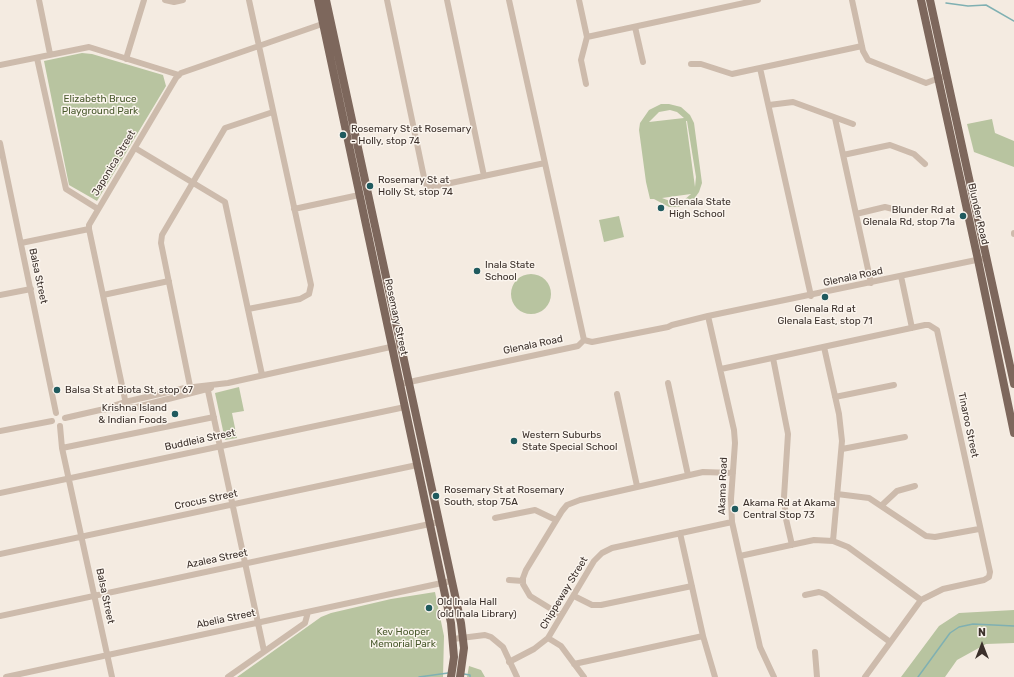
<!DOCTYPE html>
<style>
body{margin:0}
#map{position:relative;width:1014px;height:677px;overflow:hidden;background:#f4ebe1;font-family:Rubik,sans-serif}
canvas{display:block}
.north{position:absolute;left:962px;top:625px;width:40px;height:40px;-webkit-text-stroke:3px #fbf5ee;paint-order:stroke;rotate:0deg;font-size:11px;font-weight:700;line-height:16px;text-align:center;color:#3b302b}
.north::after{content:'';display:block;margin:auto;width:14px;height:18px;background:#3b302b;clip-path:polygon(50% 0,100% 100%,50% 72%,0 100%)}
</style>
<div id="map">
<canvas width="1014" height="677"></canvas>
<div class="north">N</div>
</div>
<script>
const context = document.querySelector('canvas').getContext('2d');
context.lineJoin = 'round';
function fillPath(path, color) {
  context.fillStyle = color;
  context.fill(path, 'evenodd');
}
function shape(rows) {
  const path = new Path2D();
  for (const r of rows) {
    if (r.length === 3) {
      path.moveTo(r[0] + r[2], r[1]);
      path.arc(r[0], r[1], r[2], 0, 2 * Math.PI);
      continue;
    }
    path.moveTo(r[0], r[1]);
    for (let i = 2; i < r.length; i += 2) path.lineTo(r[i], r[i + 1]);
  }
  return path;
}
function strokePath(path, color, width, dash) {
  context.strokeStyle = color;
  context.lineWidth = width;
  context.lineCap = dash ? 'butt' : 'round';
  context.setLineDash(dash || []);
  context.stroke(path);
}
function write(font, color, halo, rows, align = 'center') {
  context.font = font + ' Rubik,sans-serif';
  context.lineWidth = 3;
  context.setLineDash([]);
  context.textBaseline = 'middle';
  context.strokeStyle = halo;
  context.fillStyle = color;
  for (const [text, x, y, turn = 0] of rows) {
    context.save();
    context.translate(x, y);
    context.rotate((+turn || 0) * Math.PI / 180);
    context.textAlign = isNaN(turn) ? turn : align;
    if (halo) context.strokeText(text, 0, 0);
    context.fillText(text, 0, 0);
    context.restore();
  }
}
fillPath(shape([
 [82,53,92,54,163,75,166,86,97,201,69,185,44,61],
 [661,104,669,104,681,107,690,115,694,123,702,183,699,192,694,199,687,204,678,207,669,207,654,199,650,199,646,182,639,130,640,123,649,110],
 [670,110,677,112,684,118,649,122,659,112],
 [687,121,696,177,695,187,686,121],
 [691,194,683,201,675,203,662,198],
 [992,119,995,133,1014,141,1014,167,974,152,967,124],
 [619,216,624,237,604,242,599,220],
 [531,294,20],
 [239,387,244,411,232,413,237,438,225,440,215,393],
 [435,592,444,636,443,677,237,677,321,617,331,613,391,599],
 [1014,610,1014,643,986,644,957,660,945,677,901,677,939,626,959,613],
 [469,666,481,670,485,677,467,677]
]), '#b8c4a0');
strokePath(shape([
 [946,3,968,6,986,5,1014,21],
 [464,674,470,675,470,677],
 [419,677,448,673],
 [918,677,950,633,959,627,973,624,1014,626]
]), '#7fb0b2', 1.5);
strokePath(shape([
 [39,0,50,54],
 [165,0,174,2,183,0],
 [387,0,425,182,427,186,432,187,545,163],
 [447,0,484,176],
 [509,0,584,340],
 [579,0,587,37,581,60,586,84],
 [852,0,863,51,868,60,926,83,942,77],
 [635,27,643,62],
 [587,37,758,0],
 [37,58,66,189,98,209],
 [126,59,144,0],
 [691,64,701,64,732,74,862,46],
 [0,65,89,47,179,75],
 [760,68,811,296],
 [769,105,793,102,853,124],
 [835,118,871,283],
 [0,143,56,413],
 [135,148,225,202,262,375],
 [843,155,890,145,914,154,925,164],
 [294,209,359,195],
 [856,214,885,207,901,211],
 [1014,233,1014,234],
 [21,243,89,229],
 [901,276,912,328],
 [0,295,31,289],
 [103,295,169,281],
 [248,309,300,299,309,294,311,285,249,0],
 [708,316,734,430,735,443,731,499,732,522,760,647,774,677],
 [824,347,839,414,842,441,833,541],
 [773,358,788,434,784,497,786,519,792,545],
 [721,369,925,325,929,325,937,330,990,572,989,577,984,580,943,589,921,600,865,677],
 [668,383,688,475],
 [400,384,578,346,584,340,592,342,668,327,672,325,708,316,981,259],
 [190,386,161,243,162,235,225,128,273,112],
 [207,386,264,651],
 [617,394,637,486],
 [835,397,894,385],
 [127,409,89,229,89,225,176,78,181,73,325,23],
 [100,410,125,402,185,388,228,383,395,346],
 [65,418,100,410,137,407,211,388],
 [60,426,62,448,112,677],
 [0,431,52,421],
 [62,448,214,417],
 [842,449,905,437],
 [0,493,405,407],
 [837,494,869,498,926,536,935,537,979,529],
 [881,506,897,491,915,486],
 [495,518,535,510,556,520],
 [680,533,703,636,715,677],
 [0,554,417,465],
 [740,556,814,540,833,541,848,547,921,600],
 [509,580,523,581],
 [805,595,819,592,825,594,890,642],
 [574,596,592,605,601,605,692,586],
 [561,615,530,596,523,584,523,578,526,570,562,511,567,505,580,500,703,472,733,473],
 [0,616,439,522],
 [548,638,561,646,584,677],
 [453,639,485,635,491,637,503,647,517,677],
 [815,652,817,677],
 [509,662,534,649,548,638,594,561,602,553,612,548,732,522],
 [574,664,703,636],
 [6,677,451,581],
 [228,677,305,623,308,612]
]), '#cdbbac', 6);
strokePath(shape([
 [318,0,451,623,454,657,451,677],
 [326,0,461,623,464,648,460,677],
 [921,0,978,260,1014,433],
 [930,0,1014,384]
]), '#7d675c', 8);
for (const [x, y, r, color] of [
 [343,135,4,"#1f5a5e"],
 [370,186,4,"#1f5a5e"],
 [661,208,4,"#1f5a5e"],
 [963,216,4,"#1f5a5e"],
 [477,271,4,"#1f5a5e"],
 [825,297,4,"#1f5a5e"],
 [57,390,4,"#1f5a5e"],
 [175,414,4,"#1f5a5e"],
 [514,441,4,"#1f5a5e"],
 [436,496,4,"#1f5a5e"],
 [735,509,4,"#1f5a5e"],
 [429,608,4,"#1f5a5e"]
]) {
  const dot = new Path2D();
  dot.arc(x, y, r, 0, 2 * Math.PI);
  context.fillStyle = color;
  context.fill(dot);
  strokePath(dot, '#fbf5ee', 1.5);
}
write('10px', '#4a5a2e', '#fbf5ee', [
 ["Elizabeth Bruce",100,99],
 ["Playground Park",100,111],
 ["Kev Hooper",403,632],
 ["Memorial Park",403,644]
]);
write('10px', '#3b302b', '#fbf5ee', [
 ["Rosemary St at Rosemary",351,129],
 ["- Holly, stop 74",351,141],
 ["Rosemary St at",378,180],
 ["Holly St, stop 74",378,192],
 ["Glenala State",669,202],
 ["High School",669,214],
 ["Blunder Rd at",955,210,"right"],
 ["Glenala Rd, stop 71a",955,222,"right"],
 ["Inala State",485,265],
 ["School",485,277],
 ["Glenala Rd at",825,309,"center"],
 ["Glenala East, stop 71",825,321,"center"],
 ["Balsa St at Biota St, stop 67",65,390],
 ["Krishna Island",167,408,"right"],
 ["& Indian Foods",167,420,"right"],
 ["Western Suburbs",522,435],
 ["State Special School",522,447],
 ["Rosemary St at Rosemary",444,490],
 ["South, stop 75A",444,502],
 ["Akama Rd at Akama",743,503],
 ["Central Stop 73",743,515],
 ["Old Inala Hall",437,602],
 ["(old Inala Library)",437,614]
], 'left');
write('10px', '#3b302b', '#fbf5ee', [
 ["Japonica Street",114,163,-59],
 ["Blunder Road",978,214,77],
 ["Balsa Street",38,276,78],
 ["Glenala Road",853,277,-12],
 ["Rosemary Street",396,317,78],
 ["Glenala Road",533,345,-12],
 ["Tinaroo Street",968,425,78],
 ["Buddleia Street",200,440,-12],
 ["Akama Road",723,486,-88],
 ["Crocus Street",206,500,-12],
 ["Azalea Street",217,559,-12],
 ["Chippeway Street",564,593,-59],
 ["Balsa Street",105,596,78],
 ["Abelia Street",226,619,-12]
]);
</script>
